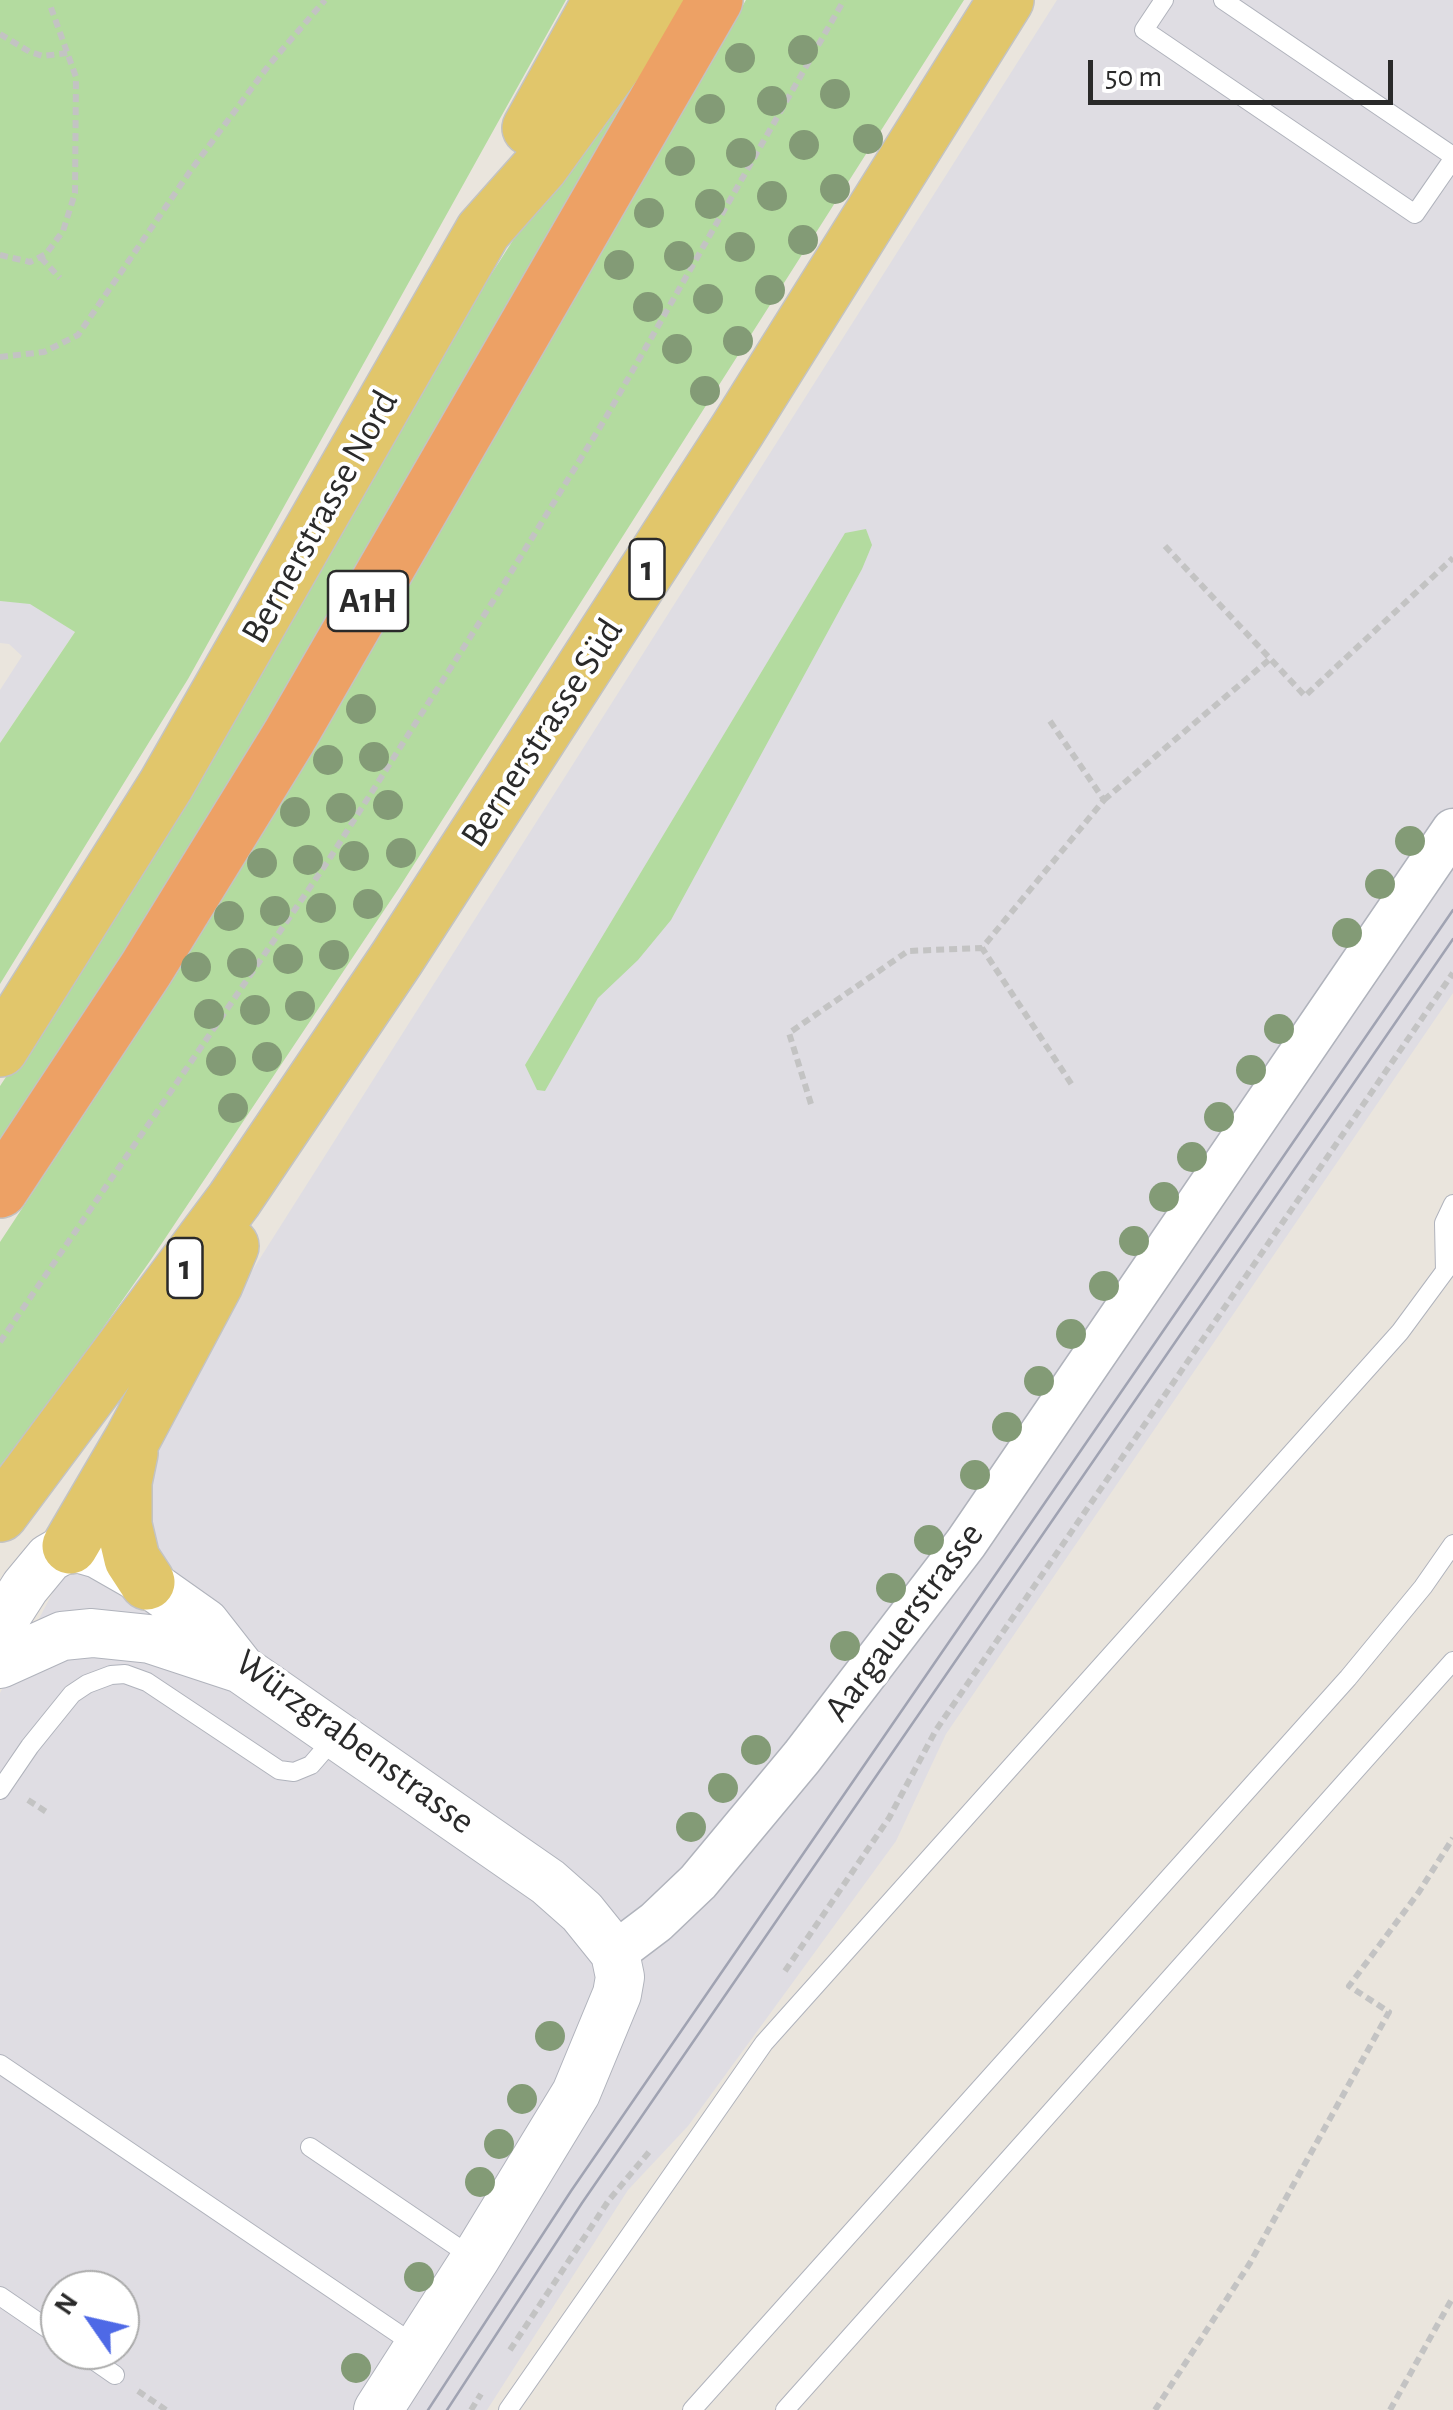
<!DOCTYPE html>
<meta charset="utf-8">
<style>
body{margin:0}
#map{position:relative;width:1453px;height:2410px;overflow:hidden;background:#eae5dd;font-family:"Alegreya Sans",sans-serif}
canvas{display:block}
.north{position:absolute;left:40px;top:2270px;width:100px;height:100px;box-sizing:border-box;background:#fff;border:2px solid #aaa;border-radius:50%;rotate:304deg;font-size:28px;font-weight:700;line-height:40px;text-align:center;color:#2a2a2a}
.north::after{content:'';display:block;margin:auto;width:35px;height:45px;background:#4e69e6;clip-path:polygon(50% 0,100% 100%,50% 72%,0 100%)}
.scale{position:absolute;left:1088px;top:60px;width:305px;height:45px;box-sizing:border-box;border:5px solid #2a2a2a;border-top:0;padding-left:12px;font-size:30px;line-height:35px;white-space:nowrap;color:#2a2a2a;-webkit-text-stroke:8px #fff;paint-order:stroke}
</style>
<div id="map">
<canvas width="1453" height="2410"></canvas>
<div class="north">N</div>
<div class="scale">50 m</div>
</div>
<script>
const context = document.querySelector('canvas').getContext('2d');
context.lineJoin = 'round';
function fillPath(path, color) {
  context.fillStyle = color;
  context.fill(path, 'evenodd');
}
function shape(rows) {
  const path = new Path2D();
  for (const r of rows) {
    path.moveTo(r[0], r[1]);
    for (let i = 2; i < r.length; i += 2) path.lineTo(r[i], r[i + 1]);
  }
  return path;
}
function strokePath(path, color, width, dash) {
  context.strokeStyle = color;
  context.lineWidth = width;
  context.lineCap = dash ? 'butt' : 'round';
  context.setLineDash(dash || []);
  context.stroke(path);
}
function write(font, color, halo, rows, align = 'center') {
  context.font = font + ' "Alegreya Sans",sans-serif';
  context.lineWidth = 8;
  context.setLineDash([]);
  context.textBaseline = 'middle';
  context.strokeStyle = halo;
  context.fillStyle = color;
  for (const [text, x, y, turn = 0] of rows) {
    context.save();
    context.translate(x, y);
    context.rotate((+turn || 0) * Math.PI / 180);
    context.textAlign = isNaN(turn) ? turn : align;
    if (halo) context.strokeText(text, 0, 0);
    context.fillText(text, 0, 0);
    context.restore();
  }
}
fillPath(shape([
 [1057,0,1453,0,1453,993,946,1734,896,1841,688,2126,628,2190,487,2410,0,2410,0,1693,74,1552],
 [60,2290,120,2290,120,2350,60,2350],
 [0,601,30,603,75,632,0,743,0,690,22,656,9,644,0,643]
]), '#dfdde3');
fillPath(shape([
 [0,0,566,0,188,679,0,984,0,743,75,632,30,604,0,601],
 [688,0,236,781,0,1148,0,1086,37,1030,430,370,565,159],
 [746,0,964,0,399,888,150,1261,55,1396,0,1466,0,1242,181,967,362,666],
 [866,529,872,545,862,569,671,920,638,960,598,998,545,1091,537,1090,525,1065,845,533]
]), '#b3db9f');
const service = shape([
 [1164,0,1144,30,1415,214,1453,159],
 [1223,0,1453,156],
 [0,1790,30,1746,72,1694,87,1684,111,1675,125,1674,147,1682,279,1770,294,1772,311,1765,337,1735],
 [0,2064,418,2347],
 [310,2147,475,2259],
 [0,2296,60,2337],
 [79,2350,115,2375],
 [508,2410,764,2043,1400,1332,1445,1271,1444,1223,1453,1204],
 [692,2410,1348,1678,1423,1587,1453,1544],
 [785,2410,1453,1661]
]);
const tertiary = shape([
 [615,1953,656,1922,698,1882,802,1757,966,1543,1453,830]
]);
const secondary = shape([
 [0,1626,25,1587,49,1558,70,1546,98,1554,147,1582,205,1623,241,1669,548,1882,582,1912,615,1953,620,1977,617,1994,576,2093,475,2259,378,2410],
 [0,1664,62,1636,92,1633,150,1639,241,1669]
]);
const primary = shape([
 [530,128,601,0],
 [0,1049,166,785,483,231,540,167,661,0],
 [130,1453,124,1482,124,1525,132,1559,147,1582],
 [0,1514,234,1200,397,958,738,429,1006,0],
 [70,1546,132,1440,215,1284,231,1246]
]);
const motorway = shape([
 [0,1190,146,969,289,737,715,0]
]);
strokePath(service, '#b0b3bc', 20);
strokePath(tertiary, '#b0b3bc', 45);
strokePath(secondary, '#b0b3bc', 50);
strokePath(primary, '#c3c3c3', 58);
strokePath(motorway, '#c3c3c3', 58);
strokePath(shape([
 [0,34,30,52,43,56,68,53],
 [0,255,30,262,46,254,63,231,75,193,76,77,50,5],
 [41,258,60,278],
 [0,357,44,352,78,335,191,170,269,65,325,0],
 [1165,546,1305,696,1453,558],
 [1050,721,1104,800,982,948,1074,1088],
 [1104,800,1270,659],
 [811,1104,789,1033,908,951,982,948],
 [0,1342,328,861,502,587,605,419,844,0],
 [28,1800,48,1813],
 [785,1971,889,1818,936,1730,1453,973],
 [510,2350,609,2200,649,2152],
 [138,2391,166,2410],
 [471,2410,481,2394],
 [1155,2410,1250,2263,1389,2012,1349,1986,1419,1892,1453,1838],
 [1390,2410,1453,2297]
]), '#c3c3c3', 6, [8, 5]);
strokePath(service, '#fff', 18);
strokePath(tertiary, '#fff', 42);
strokePath(secondary, '#fff', 48);
strokePath(primary, '#e1c66b', 55);
strokePath(motorway, '#eda165', 55);
strokePath(shape([
 [428,2410,571,2191,1453,910],
 [447,2410,582,2203,1453,939]
]), '#a0a3b2', 2.5);
context.fillStyle = '#839b76';
for (const [x, y] of [
 [803,50],
 [740,58],
 [835,94],
 [772,101],
 [710,109],
 [868,139],
 [804,145],
 [741,153],
 [680,161],
 [835,189],
 [772,196],
 [710,204],
 [649,213],
 [803,240],
 [740,247],
 [679,256],
 [619,265],
 [770,290],
 [708,299],
 [648,307],
 [738,341],
 [677,349],
 [705,391],
 [361,709],
 [374,757],
 [328,760],
 [388,805],
 [341,808],
 [295,812],
 [1410,841],
 [401,853],
 [354,856],
 [308,860],
 [262,863],
 [1380,884],
 [368,904],
 [321,908],
 [275,911],
 [229,916],
 [1347,933],
 [334,955],
 [288,959],
 [242,963],
 [196,967],
 [300,1006],
 [255,1010],
 [209,1014],
 [1279,1029],
 [267,1057],
 [221,1061],
 [1251,1070],
 [233,1108],
 [1219,1117],
 [1192,1157],
 [1164,1197],
 [1134,1241],
 [1104,1286],
 [1071,1334],
 [1039,1381],
 [1007,1427],
 [975,1475],
 [929,1540],
 [891,1588],
 [845,1646],
 [756,1750],
 [723,1788],
 [691,1827],
 [550,2036],
 [522,2099],
 [499,2144],
 [480,2182],
 [419,2277],
 [356,2368]
]) {
  context.beginPath();
  context.arc(x, y, 15, 0, 2 * Math.PI);
  context.fill();
}
for (const [x, y, w] of [
 [647,569,35],
 [368,601,80],
 [185,1268,35]
]) {
  const box = new Path2D();
  box.roundRect(x - w / 2, y - 30, w, 60, 8);
  context.fillStyle = '#fff';
  context.fill(box);
  strokePath(box, '#2a2a2a', 2.5);
}
write('bold 35px', '#2a2a2a', null, [
 ["1",647,569],
 ["A1H",368,601],
 ["1",185,1268]
]);
write('38px', '#2a2a2a', '#fff', [
 ["Bernerstrasse Nord",320,517,-61],
 ["Bernerstrasse Süd",542,733,-57],
 ["Aargauerstrasse",904,1622,-53],
 ["Würzgrabenstrasse",355,1742,36]
]);
</script>
